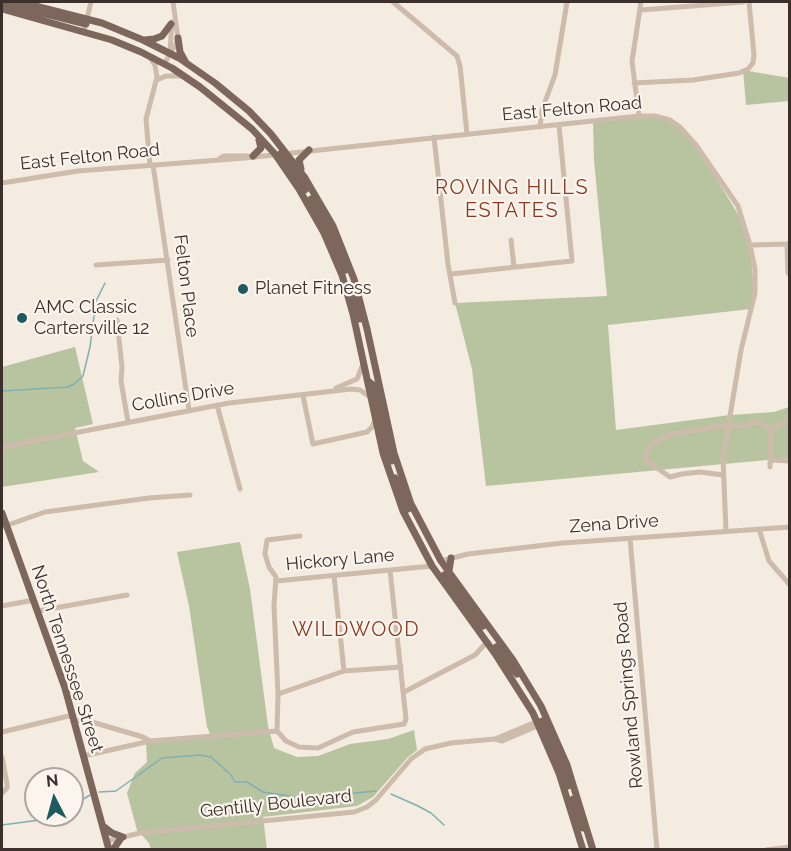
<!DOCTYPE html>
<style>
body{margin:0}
#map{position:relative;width:791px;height:851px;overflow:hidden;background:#f4ebe1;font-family:Raleway,sans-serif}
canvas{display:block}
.frame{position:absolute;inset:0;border:3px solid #3b302b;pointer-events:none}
.north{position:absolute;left:24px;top:767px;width:60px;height:60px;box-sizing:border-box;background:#fbf5ee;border:2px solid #aea6a0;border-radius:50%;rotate:354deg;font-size:16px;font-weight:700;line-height:24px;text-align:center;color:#3b302b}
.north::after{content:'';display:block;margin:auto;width:21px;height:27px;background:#1f5a5e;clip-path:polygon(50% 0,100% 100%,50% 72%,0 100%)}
</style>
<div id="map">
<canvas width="791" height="851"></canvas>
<div class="frame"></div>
<div class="north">N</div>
</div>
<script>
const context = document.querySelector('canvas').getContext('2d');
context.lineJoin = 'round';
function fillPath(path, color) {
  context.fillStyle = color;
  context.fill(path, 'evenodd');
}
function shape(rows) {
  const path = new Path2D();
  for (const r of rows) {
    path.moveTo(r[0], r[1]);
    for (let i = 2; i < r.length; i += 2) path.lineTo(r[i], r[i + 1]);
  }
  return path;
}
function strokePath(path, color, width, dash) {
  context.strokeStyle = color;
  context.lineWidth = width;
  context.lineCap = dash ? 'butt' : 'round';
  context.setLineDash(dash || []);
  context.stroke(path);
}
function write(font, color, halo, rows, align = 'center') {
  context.font = font + ' Raleway,sans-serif';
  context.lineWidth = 4.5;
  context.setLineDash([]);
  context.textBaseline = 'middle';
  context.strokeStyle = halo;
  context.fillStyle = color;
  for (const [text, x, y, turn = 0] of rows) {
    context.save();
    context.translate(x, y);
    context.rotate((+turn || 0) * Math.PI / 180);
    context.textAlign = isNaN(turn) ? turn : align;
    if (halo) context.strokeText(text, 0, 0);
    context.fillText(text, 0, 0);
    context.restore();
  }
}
fillPath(shape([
 [743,70,789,78,789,101,746,105],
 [639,116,666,119,676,124,689,138,713,173,741,219,750,245,754,291,751,309,608,325,616,430,730,415,774,412,789,407,789,458,486,486,472,369,455,303,607,296,594,160,593,122],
 [75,347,93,424,75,428,83,461,99,472,2,487,2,367],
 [240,542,250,589,268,726,274,748,297,757,318,756,350,744,388,739,414,730,417,750,408,757,373,797,357,806,263,817,267,849,151,849,149,843,137,830,127,793,135,773,147,762,146,743,211,736,207,727,189,606,177,552]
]), '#b8c4a0');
strokePath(shape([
 [2,391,68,387,74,384,83,376,90,347,96,301,105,283],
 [99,792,116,791,162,758,200,755,211,757,231,775,235,782,247,782,263,792,323,801,355,793,376,791],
 [391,794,418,806,431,813,444,825],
 [72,806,90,795],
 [2,825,40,820,55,815]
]), '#7fb0b2', 1.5);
strokePath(shape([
 [393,2,457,56,460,66,467,134],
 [641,10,743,2],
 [84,31,91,2],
 [170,51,172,22],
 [149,56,155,65,157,77,146,119,150,165],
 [164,64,176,44,178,38,173,2],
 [157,80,166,76,184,76],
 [634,83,693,80,739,73,748,69,753,63,754,55,749,2],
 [639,116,632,61,641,2],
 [540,127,542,110,555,75,567,2],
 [434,137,448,264,455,303],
 [219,159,224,156,248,156],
 [153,165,189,410],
 [2,183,78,171,245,158,639,116,655,116,670,120,680,127,696,145,738,206,750,245,755,269,755,293,741,350,723,458,726,531],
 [511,240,514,267],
 [787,244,788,273,790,275],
 [750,245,790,244],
 [96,265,168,260],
 [451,274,572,261,559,125],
 [117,320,122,367,121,381,128,422],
 [336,388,357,379,363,364],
 [303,396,313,444,367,432,372,427,375,420],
 [217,405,240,489],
 [2,447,229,403,351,389,360,390,370,397],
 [770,460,790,461],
 [770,467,771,430],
 [723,475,700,472,682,474,670,477,644,459,650,444,672,434,728,425,743,426,754,422,761,423,771,430,790,418],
 [2,527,45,512,149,498,190,495],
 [759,529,769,561,790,585],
 [300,536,267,540,265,554,269,567,276,577,274,606,278,694,277,731,286,741,299,747,318,748,353,732,404,724,406,719,390,570],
 [630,538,657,850],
 [441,561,468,554,563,543,790,527],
 [334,576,344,671],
 [276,581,432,566],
 [2,606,34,600],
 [38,611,127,595],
 [404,692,475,655,487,642],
 [278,694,344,671,401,667],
 [74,721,85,720,143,737,150,741],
 [2,732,73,715],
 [495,739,538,721],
 [84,756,150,741,277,731],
 [2,757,7,784,7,788,2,793],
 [107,841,140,833,354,812,367,807,376,800,411,759,425,749,451,743,495,739,502,741,542,724],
 [766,850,790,847]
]), '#cdbbac', 5);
strokePath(shape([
 [20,2,102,23,143,40,179,58,215,83,249,111,271,134,305,178,333,226,354,279,367,329,394,453,411,504,441,561,513,660,541,706,567,765,593,850],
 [2,3,86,24],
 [2,9,112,40,141,52,172,68,200,87,252,129,275,154,299,189,324,233,342,275,353,314,383,453,403,511,432,566,496,655,533,713,559,773,583,850],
 [178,38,180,52,185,61],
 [145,40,154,39,162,36,171,24],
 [280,154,305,190],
 [253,156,261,148,259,140],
 [301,169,299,160,309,150],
 [311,199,330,234,346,270],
 [351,290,360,319],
 [368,381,373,385,384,437,392,461],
 [395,478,408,509],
 [2,513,65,688,109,850],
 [449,571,451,558],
 [444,575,483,626],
 [496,647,517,674],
 [542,721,568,786],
 [573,799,583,828],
 [103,826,112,833,123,837],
 [113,850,121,838]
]), '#7d675c', 7);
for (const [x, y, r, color] of [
 [243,289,6,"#1f5a5e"],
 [22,318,6,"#1f5a5e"]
]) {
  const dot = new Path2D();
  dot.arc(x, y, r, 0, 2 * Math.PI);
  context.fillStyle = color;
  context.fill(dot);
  strokePath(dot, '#fbf5ee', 2);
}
write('18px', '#3b302b', '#fbf5ee', [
 ["East Felton Road",572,109,-5],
 ["East Felton Road",90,157,-6],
 ["Felton Place",186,286,83],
 ["Collins Drive",183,397,-10],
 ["Zena Drive",614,524,-4],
 ["Hickory Lane",340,560,-5],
 ["North Tennessee Street",67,659,72],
 ["Rowland Springs Road",629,695,-95],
 ["Gentilly Boulevard",276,804,-6]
]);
write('18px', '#3b302b', '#fbf5ee', [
 ["Planet Fitness",255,289],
 ["AMC Classic",34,308],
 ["Cartersville 12",34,329]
], 'left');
context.letterSpacing = '1.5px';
write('20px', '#8c3b22', '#fbf5ee', [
 ["ROVING HILLS",512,188],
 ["ESTATES",512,211],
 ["WILDWOOD",356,630]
]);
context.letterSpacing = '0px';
</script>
